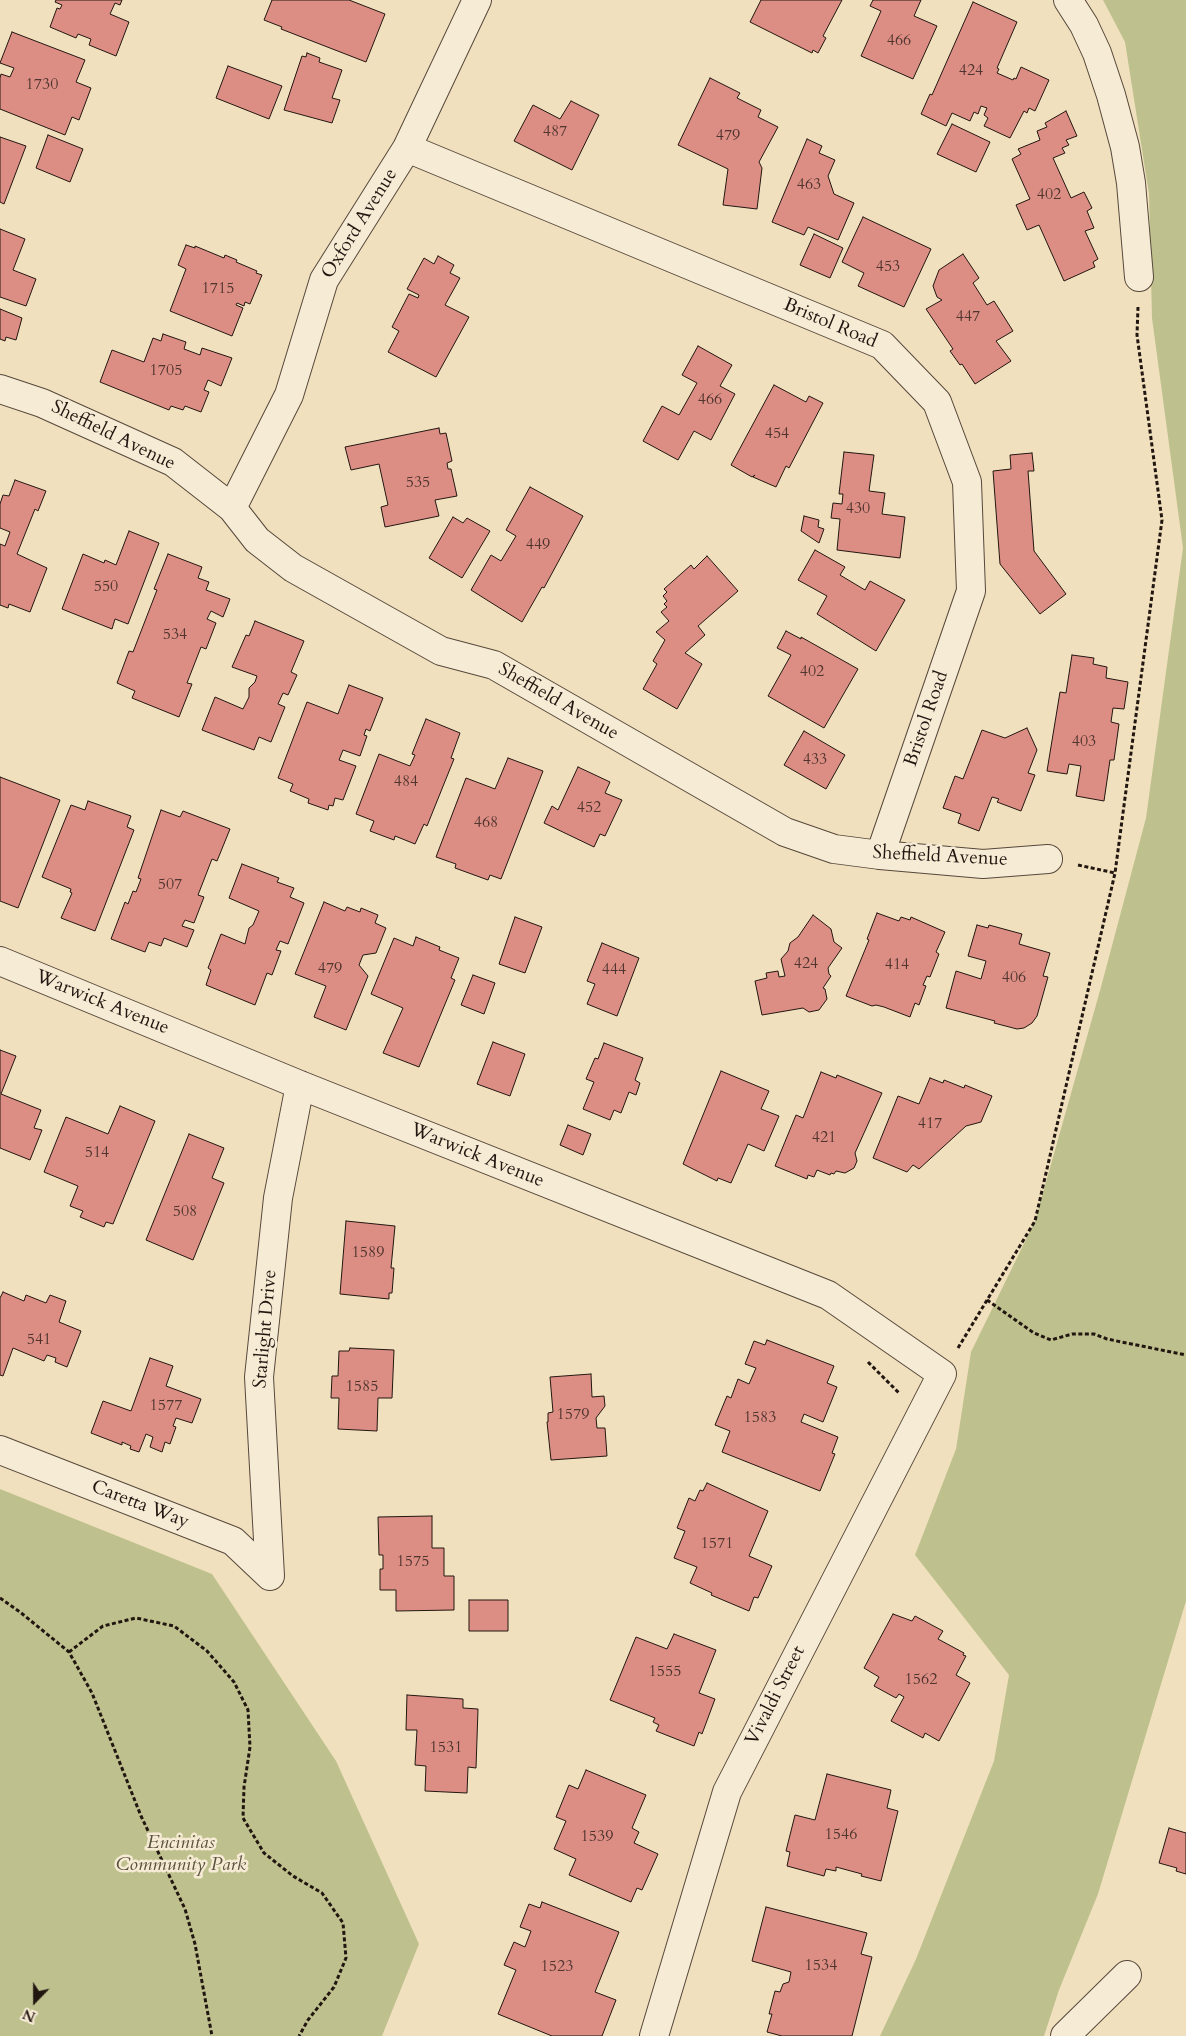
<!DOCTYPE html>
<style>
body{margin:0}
#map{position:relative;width:1186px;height:2036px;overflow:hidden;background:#f1e0bd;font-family:Cardo,serif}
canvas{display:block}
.north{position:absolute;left:10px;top:1976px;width:50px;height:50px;-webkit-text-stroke:4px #f6ebd4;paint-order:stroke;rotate:202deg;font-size:14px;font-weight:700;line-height:20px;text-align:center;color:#221611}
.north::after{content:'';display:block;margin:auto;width:18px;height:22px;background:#221611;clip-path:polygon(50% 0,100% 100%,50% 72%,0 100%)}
</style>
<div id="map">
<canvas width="1186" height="2036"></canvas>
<div class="north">N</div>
</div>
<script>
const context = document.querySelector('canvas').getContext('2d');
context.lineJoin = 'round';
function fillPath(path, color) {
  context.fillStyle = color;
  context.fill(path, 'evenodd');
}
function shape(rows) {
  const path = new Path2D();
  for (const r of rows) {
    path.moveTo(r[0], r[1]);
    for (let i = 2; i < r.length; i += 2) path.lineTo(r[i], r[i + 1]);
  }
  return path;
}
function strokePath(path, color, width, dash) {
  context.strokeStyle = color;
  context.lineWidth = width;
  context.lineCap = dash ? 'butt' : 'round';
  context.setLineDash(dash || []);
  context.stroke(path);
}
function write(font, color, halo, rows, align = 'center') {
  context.font = font + ' Cardo,serif';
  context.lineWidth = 5;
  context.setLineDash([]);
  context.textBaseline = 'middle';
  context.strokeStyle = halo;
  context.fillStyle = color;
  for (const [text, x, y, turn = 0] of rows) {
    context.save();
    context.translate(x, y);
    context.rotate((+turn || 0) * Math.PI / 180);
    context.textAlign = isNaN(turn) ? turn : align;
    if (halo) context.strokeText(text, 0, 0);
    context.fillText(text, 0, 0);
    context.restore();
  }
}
fillPath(shape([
 [1103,0,1186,0,1186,1601,1098,1894,1059,1990,1044,2036,880,2036,916,1959,994,1761,1009,1675,915,1555,956,1449,971,1352,1035,1221,1101,987,1146,818,1183,548,1152,318,1149,194,1125,42],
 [0,1489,212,1574,336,1761,419,1944,382,2036,0,2036]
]), '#bec18e');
const building = shape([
 [56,0,122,0,120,5,115,3,110,14,129,22,116,56,89,45,91,39,78,34,76,38,50,27,57,8,60,9,62,5,55,2,56,0],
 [272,0,349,0,385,14,366,62,281,29,282,27,264,20,272,0],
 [761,0,842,0,823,36,826,38,818,53,813,50,812,53,750,22,761,0],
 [873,0,921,0,914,16,937,26,913,79,861,56,881,11,870,6,873,0],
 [973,2,1017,22,997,68,999,69,997,73,1013,80,1014,78,1016,79,1021,67,1049,80,1035,111,1029,108,1027,113,1024,111,1010,138,984,126,988,118,984,115,987,108,981,106,978,114,974,112,970,121,952,113,946,126,921,114,930,94,932,95,973,2],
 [12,32,85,60,76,82,91,88,79,120,72,117,65,135,0,109,0,78,1,74,10,77,14,68,0,63,12,32],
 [307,53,320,58,319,62,342,70,332,98,340,100,332,123,284,110,302,56,306,57,307,53],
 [228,66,282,86,269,119,216,98,228,66],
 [710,78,740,93,737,98,761,110,758,117,778,127,759,162,762,168,757,209,723,205,728,169,678,145,710,78],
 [571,101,599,115,572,170,514,141,533,105,560,119,571,101],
 [1066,111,1077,136,1066,140,1069,145,1062,148,1065,153,1053,158,1071,198,1084,192,1092,208,1087,211,1094,228,1085,231,1098,259,1093,262,1095,267,1064,281,1039,225,1027,230,1016,205,1030,199,1012,159,1021,154,1018,149,1040,140,1037,131,1047,127,1045,123,1066,111],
 [952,124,990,142,976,172,937,154,952,124],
 [48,135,83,149,70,182,36,168,48,135],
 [0,137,26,146,4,204,0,202,0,137],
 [807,139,822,146,819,153,835,160,828,176,834,194,854,203,838,240,808,227,804,235,772,222,807,139],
 [863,217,931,249,904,307,858,286,864,273,842,262,863,217],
 [0,229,25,239,13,270,36,279,26,306,0,297,0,229],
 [814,234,843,248,830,278,800,265,814,234],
 [186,245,195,248,195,246,224,258,225,255,237,260,236,262,257,271,256,273,262,275,250,304,245,302,244,306,237,303,236,305,243,308,232,336,170,311,186,269,178,265,186,245],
 [963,254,979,278,973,283,987,305,994,301,1013,331,996,341,1011,361,975,384,962,364,960,365,950,351,953,349,926,309,942,300,937,297,933,286,939,270,963,254],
 [438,256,454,265,450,273,460,278,445,305,469,317,436,377,388,352,399,331,392,327,409,294,418,298,419,295,407,289,424,258,434,264,438,256],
 [0,309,22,318,16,340,6,337,5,341,0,339,0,309],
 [163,334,186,342,184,349,200,355,202,348,232,358,221,386,208,380,204,390,209,392,201,412,185,406,183,410,171,406,169,410,100,382,112,350,144,362,153,338,161,341,163,334],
 [698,346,732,365,720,386,735,394,711,440,694,431,678,460,643,441,662,406,679,415,697,383,682,375,698,346],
 [774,385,806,402,809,396,823,403,789,468,786,466,776,487,753,477,755,475,752,477,731,465,774,385],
 [439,428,440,434,446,433,452,461,447,463,448,469,451,469,457,496,435,500,439,516,385,527,381,507,388,505,379,464,351,470,345,447,439,428],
 [844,452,874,455,869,491,885,493,882,514,905,517,900,558,837,550,840,519,831,518,833,503,842,504,843,494,839,494,844,452],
 [1032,453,1034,471,1028,471,1034,551,1066,594,1040,614,1000,564,993,471,1011,469,1010,455,1032,453],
 [15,480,46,491,38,511,35,509,17,554,47,568,30,612,9,604,8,608,0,605,0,544,5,546,10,532,0,528,0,504,3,495,9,496,15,480],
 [530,487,583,516,544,588,542,587,522,622,471,590,491,555,501,561,516,536,506,530,530,487],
 [804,516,819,520,818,527,824,529,819,543,801,531,804,516],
 [453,517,463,523,467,518,490,531,462,578,429,558,453,517],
 [129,531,159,543,128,624,115,619,112,629,62,609,83,554,104,563,105,560,116,565,129,531],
 [815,550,845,567,840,575,865,590,870,581,905,600,876,651,817,614,827,596,798,580,815,550],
 [168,554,202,567,198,578,209,582,206,590,230,599,223,617,211,611,207,619,216,623,206,649,201,647,187,683,192,684,179,717,132,698,135,691,117,683,129,651,133,652,157,590,154,589,168,554],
 [707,556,738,591,698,626,705,635,685,653,702,664,677,709,643,689,657,664,653,661,665,640,656,632,669,621,661,612,667,607,664,604,667,601,663,596,667,592,664,589,691,565,694,569,707,556],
 [255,621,304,641,291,672,297,675,288,695,283,693,278,704,285,707,271,742,259,737,254,750,202,730,215,697,243,709,249,697,249,688,255,682,257,676,232,667,246,635,249,636,255,621],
 [786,631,801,639,801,637,858,669,824,728,768,696,791,655,777,648,786,631],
 [1072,655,1094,658,1093,664,1107,667,1106,678,1128,682,1124,709,1113,708,1111,722,1119,724,1114,760,1110,760,1104,801,1076,796,1081,766,1069,764,1067,774,1047,771,1060,692,1066,693,1072,655],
 [349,685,383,698,370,731,366,729,364,735,367,736,360,756,343,750,339,760,356,766,343,800,335,798,333,806,329,805,328,810,308,803,309,799,290,791,293,784,278,778,307,702,338,714,349,685],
 [426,719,460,733,451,758,454,759,427,826,424,824,415,844,395,836,394,840,370,831,374,821,356,814,379,754,410,766,415,755,412,754,426,719],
 [1027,728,1037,750,1028,773,1035,775,1021,811,997,802,999,799,992,797,979,831,958,823,961,814,943,808,955,776,963,779,982,730,1005,738,1027,728],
 [804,731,845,755,826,789,784,765,804,731],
 [508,758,543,771,501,879,490,875,488,880,455,868,456,864,436,857,466,778,495,789,508,758],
 [578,767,610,782,605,793,622,800,605,836,600,834,594,847,544,823,552,806,558,810,578,767],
 [0,777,60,800,18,908,0,901,0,777],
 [88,801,131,816,127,827,134,830,95,931,61,918,72,893,70,892,71,889,42,877,71,805,85,810,88,801],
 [161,810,180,817,183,811,230,829,217,861,212,859,198,895,204,897,194,923,185,920,182,926,194,930,187,947,164,938,161,946,149,942,145,952,111,939,125,902,128,904,133,891,136,892,141,879,138,878,161,810],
 [242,864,279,878,277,882,294,888,290,897,304,903,288,944,280,941,276,950,281,951,272,975,267,973,255,1005,206,985,211,970,208,968,221,934,245,944,249,928,253,925,259,911,229,898,242,864],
 [324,902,345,911,347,907,360,912,361,908,378,915,375,923,386,928,376,953,363,955,359,965,368,976,346,1030,314,1017,326,986,295,974,324,902],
 [877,913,899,921,901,917,910,920,911,917,945,932,936,952,939,954,930,977,927,976,923,985,926,986,919,1005,915,1003,910,1017,884,1007,876,1005,872,1006,846,996,869,940,867,939,877,913],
 [813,915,831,929,834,942,842,948,828,968,829,974,831,976,823,988,825,989,827,999,819,1010,809,1012,803,1008,762,1015,755,981,767,978,766,973,778,971,779,977,785,976,781,959,788,951,790,943,798,937,813,915],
 [515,917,542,927,525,973,499,964,515,917],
 [977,925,988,928,989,925,1022,934,1019,944,1050,953,1043,976,1048,977,1037,1016,1032,1023,1024,1028,1017,1029,994,1023,995,1021,946,1008,956,971,981,979,986,961,968,956,977,925],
 [416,937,440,947,439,950,459,958,451,978,455,980,419,1067,383,1053,403,1008,371,994,394,938,413,946,416,937],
 [602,943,639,958,617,1016,587,1004,595,984,587,981,602,943],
 [473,975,495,983,484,1014,461,1005,473,975],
 [493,1042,525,1054,510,1096,477,1084,493,1042],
 [604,1043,643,1058,635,1080,640,1083,636,1095,629,1092,621,1113,614,1110,610,1120,583,1109,594,1082,586,1079,595,1058,598,1059,604,1043],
 [0,1050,16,1056,1,1094,41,1110,34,1128,42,1130,30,1160,0,1148,0,1050],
 [721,1071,769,1091,761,1109,779,1116,764,1151,748,1144,731,1183,718,1178,717,1181,683,1164,721,1071],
 [821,1072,836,1078,837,1075,882,1093,855,1153,857,1161,854,1168,845,1173,836,1171,834,1174,831,1173,830,1175,817,1170,814,1177,808,1175,807,1179,775,1166,796,1115,803,1118,821,1072],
 [930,1078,943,1083,944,1080,964,1088,965,1085,992,1096,981,1122,966,1126,919,1169,913,1165,907,1172,873,1158,898,1096,919,1104,930,1078],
 [120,1106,155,1121,113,1224,106,1222,104,1227,80,1217,83,1211,70,1206,78,1186,44,1172,66,1117,108,1134,120,1106],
 [568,1125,591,1134,583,1155,560,1145,568,1125],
 [189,1134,224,1148,212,1178,224,1183,193,1260,146,1240,189,1134],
 [346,1221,395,1226,391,1268,394,1268,392,1293,389,1293,389,1299,340,1294,346,1221],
 [3,1292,24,1301,26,1295,46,1303,50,1295,66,1301,59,1322,81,1331,67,1367,55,1362,56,1358,47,1355,44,1361,13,1348,3,1376,0,1375,0,1298,3,1292],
 [767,1340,834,1366,827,1383,837,1387,823,1422,804,1414,801,1422,838,1437,832,1453,835,1454,820,1491,722,1452,730,1431,715,1425,727,1396,731,1398,738,1379,749,1384,756,1368,745,1364,754,1341,765,1345,767,1340],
 [350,1348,394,1350,392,1398,378,1398,377,1431,338,1429,339,1398,331,1398,332,1376,338,1376,339,1351,349,1351,350,1348],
 [150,1358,173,1366,166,1386,201,1399,192,1423,176,1418,173,1426,176,1427,170,1444,165,1442,162,1452,150,1447,153,1437,146,1434,139,1452,130,1449,131,1446,122,1442,122,1445,91,1433,103,1401,131,1411,150,1358],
 [591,1374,592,1397,604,1396,605,1406,596,1418,597,1428,605,1428,607,1456,551,1460,547,1422,548,1422,548,1413,553,1412,550,1377,591,1374],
 [707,1483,768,1511,749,1556,772,1566,758,1598,754,1597,749,1611,711,1595,712,1593,690,1583,697,1567,674,1558,685,1531,677,1528,689,1498,695,1501,700,1490,703,1491,707,1483],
 [432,1516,432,1548,444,1548,444,1576,454,1576,454,1610,396,1611,396,1590,380,1590,380,1569,383,1569,383,1555,379,1555,378,1517,432,1516],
 [469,1600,508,1600,508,1631,469,1631,469,1600],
 [893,1614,912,1621,915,1616,943,1631,938,1639,964,1653,963,1655,966,1656,956,1675,970,1683,939,1741,925,1733,923,1738,891,1721,904,1697,899,1694,896,1698,874,1686,879,1677,864,1668,893,1614],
 [674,1634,716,1650,699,1693,715,1699,702,1734,699,1732,694,1746,656,1731,659,1725,653,1722,655,1718,610,1700,636,1637,667,1649,674,1634],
 [407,1695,463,1699,463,1708,478,1709,476,1768,468,1767,467,1793,425,1791,426,1766,415,1765,417,1730,406,1730,407,1695],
 [586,1770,646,1795,632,1828,639,1832,634,1843,658,1854,642,1890,637,1888,631,1902,569,1875,576,1859,554,1849,566,1821,556,1817,569,1785,578,1789,586,1770],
 [827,1774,891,1790,887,1808,898,1811,881,1881,861,1876,862,1874,836,1867,836,1871,826,1869,824,1876,787,1866,790,1852,786,1851,795,1815,815,1820,827,1774],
 [1169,1828,1186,1833,1186,1874,1176,1871,1177,1868,1159,1863,1169,1828],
 [542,1902,619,1932,595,1992,616,2000,602,2036,552,2036,498,2014,516,1970,504,1965,514,1942,525,1947,531,1931,520,1927,529,1904,540,1908,542,1902],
 [766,1907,867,1933,861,1954,872,1957,852,2036,782,2036,767,2032,772,2014,769,2014,775,1991,780,1992,783,1984,789,1982,791,1972,752,1961,766,1907]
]);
fillPath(building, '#dc8e84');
strokePath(building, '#221611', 1);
const minor = shape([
 [1068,0,1084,25,1097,53,1111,95,1125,147,1131,183,1139,277],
 [407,148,882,345,937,402,967,482,971,591,880,855],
 [0,389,42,403,173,462,232,508,257,540,293,568,441,651,494,665,785,832,834,849,880,855,983,864,1048,859],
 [232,508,289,395,324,280,407,148,477,0],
 [0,961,300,1085,828,1295,942,1374,727,1792,654,2036],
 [0,1450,233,1541,270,1576],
 [270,1576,259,1377,278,1198,300,1085],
 [1065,2036,1127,1975]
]);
strokePath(minor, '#56483c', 30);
strokePath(shape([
 [1078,865,1115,873],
 [987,1300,1034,1333,1051,1340,1072,1334,1094,1334,1107,1339,1186,1355],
 [958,1348,1035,1221,1115,873,1162,520,1137,335,1138,307],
 [868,1362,899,1393],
 [0,1598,20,1612,69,1652,92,1693,141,1816,185,1909,195,1944,212,2036],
 [69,1652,103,1626,136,1618,174,1626,207,1651,234,1682,248,1710,250,1747,244,1787,243,1818,264,1853,293,1876,322,1893,343,1923,346,1958,334,1987,308,2020,299,2036]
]), '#221611', 3, [4, 2.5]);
strokePath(minor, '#f6ebd4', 28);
write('16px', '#50342e', null, [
 ["466",899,41],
 ["424",971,71],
 ["1730",42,85],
 ["487",555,132],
 ["479",728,136],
 ["463",809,185],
 ["402",1049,195],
 ["453",888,267],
 ["1715",218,289],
 ["447",968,317],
 ["1705",166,371],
 ["466",710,400],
 ["454",777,434],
 ["535",418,483],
 ["430",858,509],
 ["449",538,545],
 ["550",106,587],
 ["534",175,635],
 ["402",812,672],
 ["403",1084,742],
 ["433",815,760],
 ["484",406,782],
 ["452",589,808],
 ["468",486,823],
 ["507",170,885],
 ["424",806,964],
 ["414",897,965],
 ["479",330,969],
 ["444",614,970],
 ["406",1014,978],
 ["417",930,1124],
 ["421",824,1138],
 ["514",97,1153],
 ["508",185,1212],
 ["1589",368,1253],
 ["541",39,1340],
 ["1585",362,1387],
 ["1577",166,1406],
 ["1579",573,1415],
 ["1583",760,1418],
 ["1571",717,1544],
 ["1575",413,1562],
 ["1555",665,1672],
 ["1562",921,1680],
 ["1531",446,1748],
 ["1546",841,1835],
 ["1539",597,1837],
 ["1534",821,1966],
 ["1523",557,1967]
]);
write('19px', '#221611', '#f6ebd4', [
 ["Oxford Avenue",360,224,-58],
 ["Bristol Road",830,324,23],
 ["Sheffield Avenue",113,436,26],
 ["Sheffield Avenue",558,702,30],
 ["Bristol Road",927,719,-71],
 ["Sheffield Avenue",940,857,3],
 ["Warwick Avenue",102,1003,22],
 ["Warwick Avenue",477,1156,22],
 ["Starlight Drive",266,1329,-85],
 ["Caretta Way",140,1505,21],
 ["Vivaldi Street",776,1696,-63]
]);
write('italic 19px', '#59523d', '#f6ebd4', [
 ["Encinitas",181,1844],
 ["Community Park",181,1866]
]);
</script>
